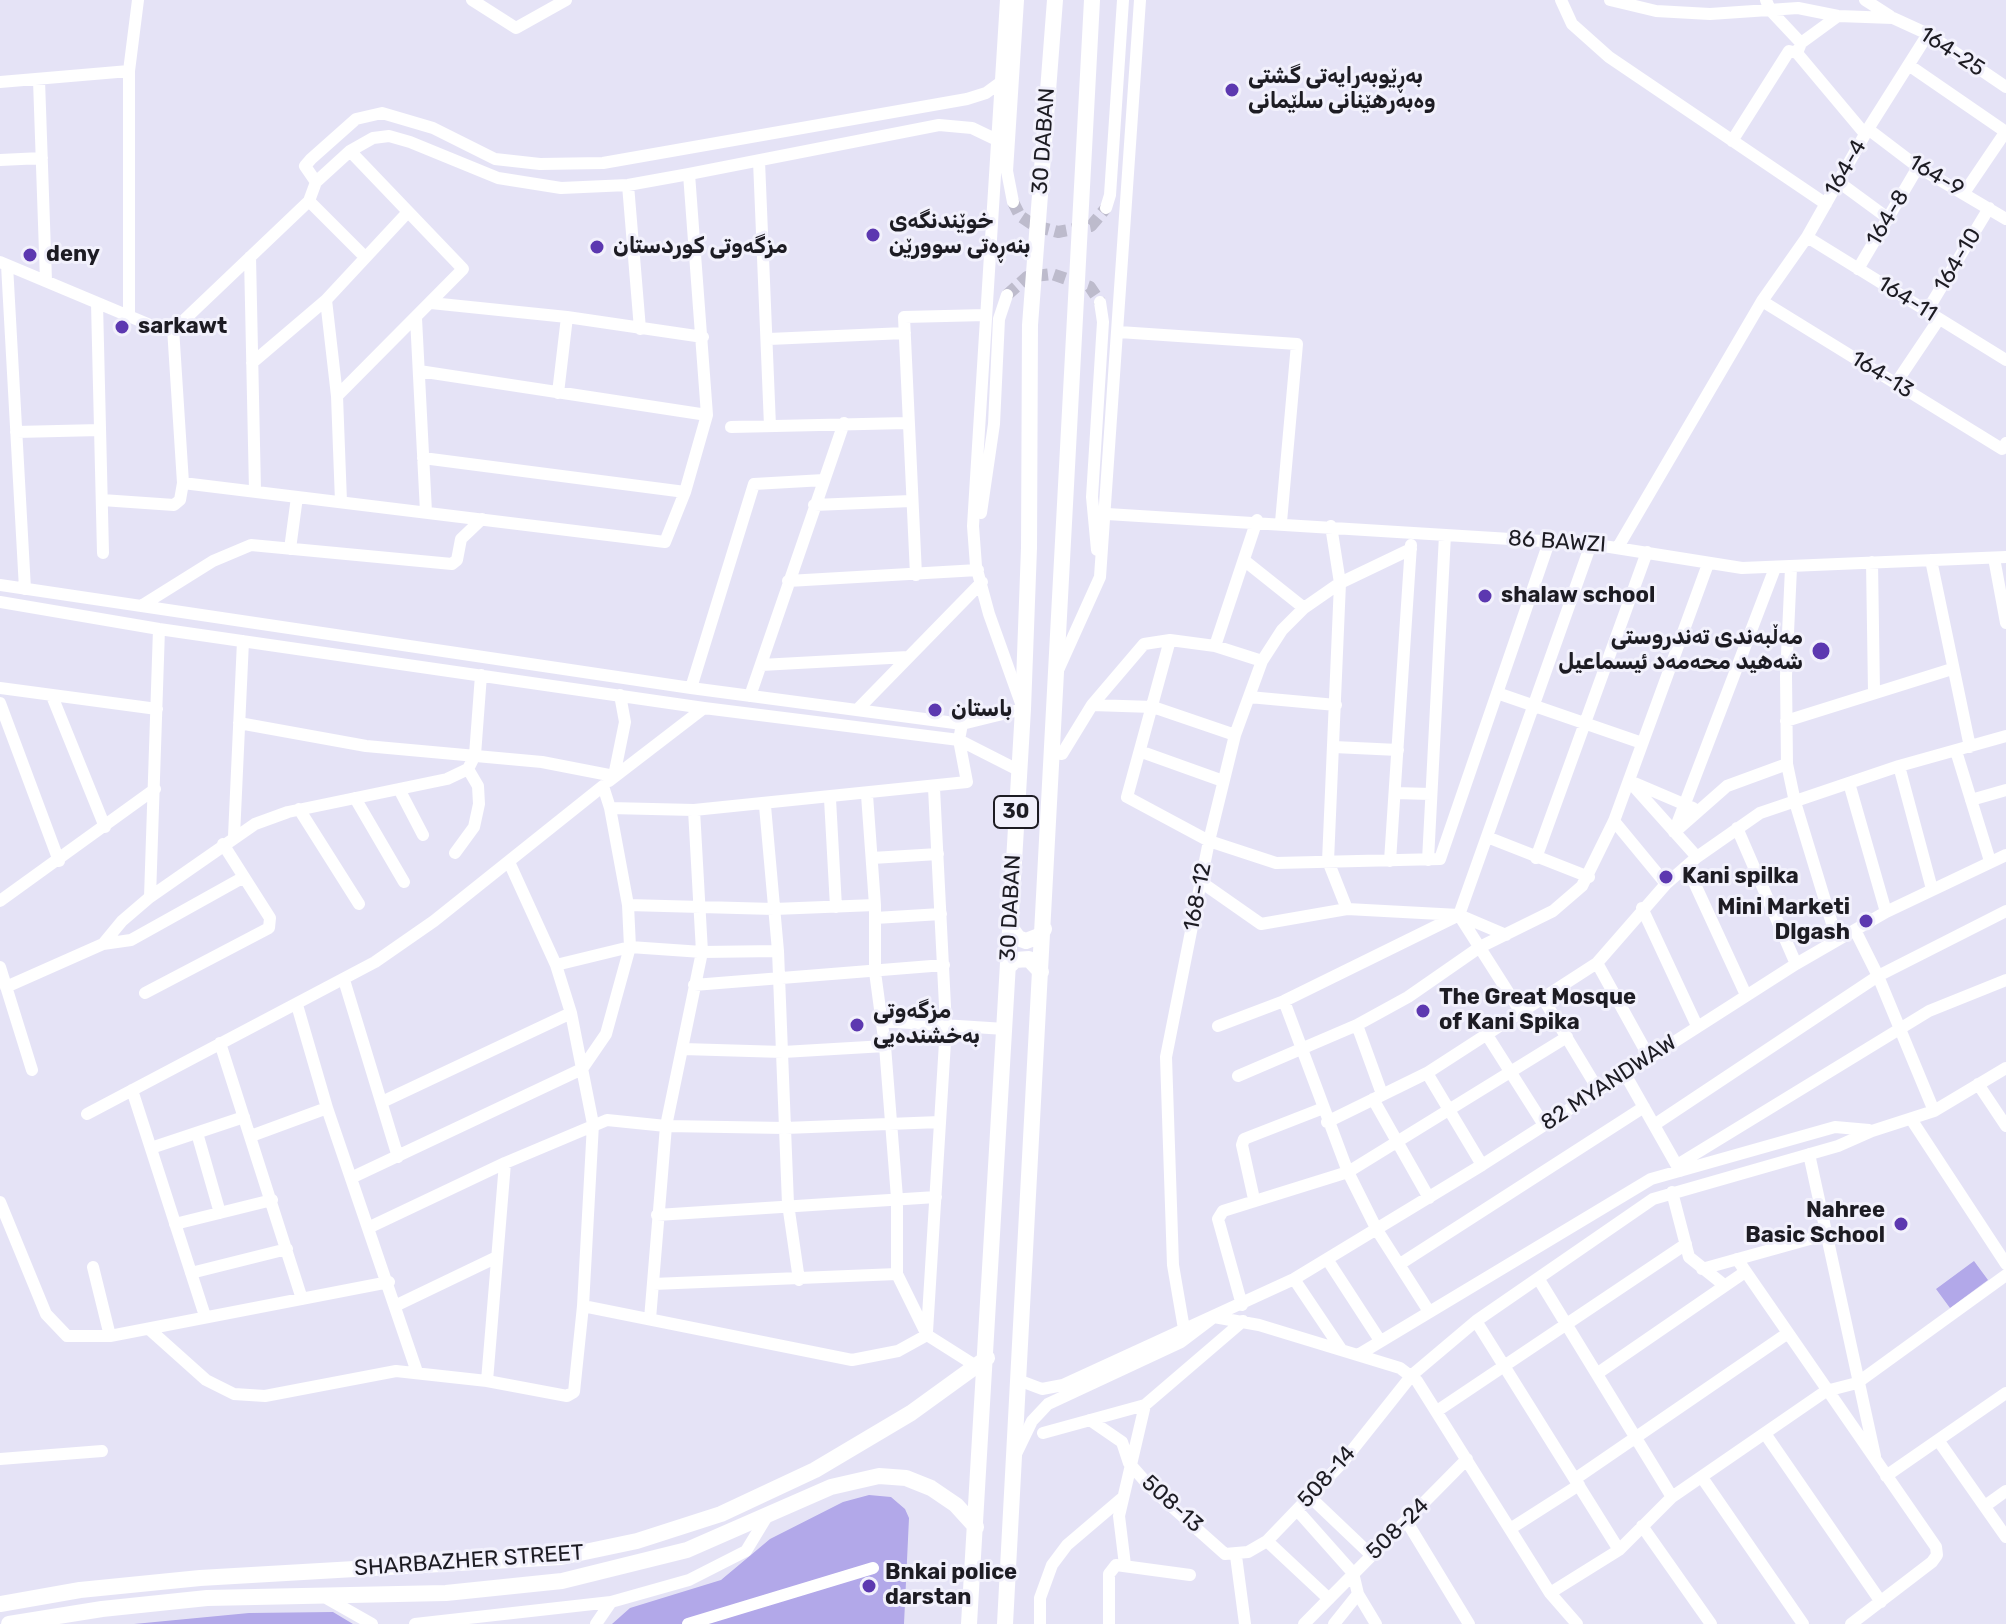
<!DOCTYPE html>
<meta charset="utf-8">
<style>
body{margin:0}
canvas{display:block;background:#e5e3f6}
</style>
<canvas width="2006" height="1624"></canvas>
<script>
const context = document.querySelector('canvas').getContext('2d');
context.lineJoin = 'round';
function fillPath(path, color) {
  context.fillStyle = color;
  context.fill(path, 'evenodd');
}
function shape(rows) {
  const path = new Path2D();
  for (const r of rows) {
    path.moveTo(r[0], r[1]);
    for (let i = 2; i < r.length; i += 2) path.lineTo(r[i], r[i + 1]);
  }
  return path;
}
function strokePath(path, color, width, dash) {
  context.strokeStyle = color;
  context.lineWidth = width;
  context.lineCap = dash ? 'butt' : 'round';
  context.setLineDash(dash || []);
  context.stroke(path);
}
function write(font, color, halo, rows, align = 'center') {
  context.font = font + ' Rubik,Vazirmatn,sans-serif';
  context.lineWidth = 6;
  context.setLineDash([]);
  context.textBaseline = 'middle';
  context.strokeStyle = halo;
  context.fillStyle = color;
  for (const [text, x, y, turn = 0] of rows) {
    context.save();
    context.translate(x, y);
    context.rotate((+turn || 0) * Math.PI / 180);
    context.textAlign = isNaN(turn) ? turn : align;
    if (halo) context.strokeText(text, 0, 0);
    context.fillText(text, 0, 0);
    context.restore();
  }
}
fillPath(shape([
 [1974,1261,1988,1280,1950,1308,1936,1289],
 [869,1495,891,1497,905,1509,909,1518,904,1624,612,1624,630,1608,721,1580,770,1539,843,1502],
 [333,1612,353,1624,134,1624,249,1613]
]), '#b2a8e9');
strokePath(shape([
 [1013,202,1020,216,1035,226,1058,232,1091,226,1106,208],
 [1007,295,1027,277,1052,274,1090,287,1100,302]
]), '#bdbbcc', 12, [12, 6]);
strokePath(shape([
 [472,0,516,28,566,0],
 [1561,0,1572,24,1609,57,1826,204],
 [1610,0,1656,11,1710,14,1798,8,1838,16,1893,18,1928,34,2006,87],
 [1766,0,1770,10,1801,43],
 [1865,0,1890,16],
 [1797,53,1801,43,1838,16],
 [1910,66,2006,132],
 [39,80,46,281],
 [0,82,129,71],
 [1868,129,1918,167,2006,219],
 [1732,141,1789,51,1797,53,1865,134],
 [0,160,42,158],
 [759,161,770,426],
 [316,182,305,166,311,159,356,119,382,113,433,128,495,159,540,164,603,163,967,99,986,93,1001,82],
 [1840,183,1889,219],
 [628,185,640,329],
 [1964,193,2006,131],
 [309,201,365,257],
 [1013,202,1007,171,1018,0],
 [1106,208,1110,195,1123,0],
 [1807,237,2006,360],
 [250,257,255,491],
 [0,262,162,330,183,321,309,201,316,182,350,151,373,138,389,136,410,142,498,178,561,188,628,185,689,174,939,125,972,128,997,140],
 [7,265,25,589],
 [1858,269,1918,167],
 [326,300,337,396,341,502],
 [1762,301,2002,449,2006,443],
 [97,303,103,553],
 [431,303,567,317,703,337],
 [1927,311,1989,208],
 [129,316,129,71,138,0],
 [416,318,426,512],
 [1119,332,1297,344,1281,522],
 [769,339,905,333],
 [252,363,326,300,407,213],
 [419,371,707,415],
 [1896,383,1939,319],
 [558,393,567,317],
 [337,396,463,269,350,151],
 [731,427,907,423],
 [16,432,100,430],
 [423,458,685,492],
 [183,483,665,542,685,492,707,415,689,174],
 [102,500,174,505,180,500,183,483,173,328],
 [814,505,911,501],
 [981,513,994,424,999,319,1007,295],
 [1107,514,1591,544,1742,568,2006,557],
 [1331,526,1340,583,1328,861,1347,909],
 [1618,547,1762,301,1807,237,1868,129,1928,34],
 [290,549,297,497],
 [1097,550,1092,497,1103,322,1100,302],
 [1994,558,2006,623],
 [1931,560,1970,747],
 [1245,561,1304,608],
 [1872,562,1874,692],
 [1791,568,1786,676,1787,764,1795,802,1837,940],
 [916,575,904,317,986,315],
 [788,581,978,570],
 [0,585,691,688,962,724,1023,709,989,614,976,566,973,526,1006,0],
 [0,602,159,629,704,708,959,740,1018,770],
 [141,606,213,561,251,545,452,564,457,560,461,539,482,519],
 [1170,640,1127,797,1209,841,1276,863,1440,859,1549,542],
 [1215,646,1257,520],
 [761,665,908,657],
 [1059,668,1100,577,1140,0],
 [0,688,157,709],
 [691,688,754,484,824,480],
 [1497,693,1642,743],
 [52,696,105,827],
 [750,696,844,423],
 [1249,697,1336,705],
 [0,703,59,861],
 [1092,705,1144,644,1170,640,1215,646,1262,661],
 [857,710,982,582],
 [1786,721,1952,669],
 [239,723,366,746,542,762,614,776],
 [1334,747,1398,750],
 [1956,751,1990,861],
 [1142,752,1223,781],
 [1053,753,1062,754,1092,705,1153,707,1235,735],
 [1899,766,1932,889],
 [614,776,625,722,620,695],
 [609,781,704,708],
 [1629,781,1697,857],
 [1632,782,1693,808],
 [1849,783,1886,912],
 [399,789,423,835],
 [1395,793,1431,794],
 [867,795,875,905,875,972,885,1046,897,1198,897,1274,927,1335],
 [355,798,404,882],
 [830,799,836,907],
 [1971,800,2006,790],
 [765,806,778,951,788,1204,799,1280],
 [299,809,359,904],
 [1614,821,1666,884],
 [1737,828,1796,964],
 [1677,830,1727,786,1787,764],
 [1674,832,1775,568],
 [234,836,243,641],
 [1487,837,1589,877],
 [455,853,474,827,479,804,478,786,468,769],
 [872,858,938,854],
 [1536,858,1647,552],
 [1428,860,1445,535],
 [1390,861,1411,545],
 [1687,867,1746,995],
 [1201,882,1261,924,1347,909,1459,915,1506,935],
 [150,897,159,629],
 [0,901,155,789],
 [628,905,774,909,875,905],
 [1642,908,1697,1026],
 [1459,915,1522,1014],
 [875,918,941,914],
 [1855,930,1878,976,1934,1111],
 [103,944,122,921,150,897,255,824,288,812,447,779,468,769,475,755,481,675],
 [1597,963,1649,1057],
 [556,965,630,947,702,952,778,951],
 [0,967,32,1070],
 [344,980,398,1157],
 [694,985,944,965],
 [6,987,103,944,131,940,244,877],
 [145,993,269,928,270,918,223,844],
 [1544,1000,1599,1091],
 [1284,1001,1348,1172,1377,1230,1428,1310],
 [297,1005,327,1108,417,1372],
 [880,1021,1005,1029],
 [1357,1025,1382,1094],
 [1218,1026,1284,1001,1459,915,1591,544],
 [1487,1035,1544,1125],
 [220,1043,302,1299],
 [683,1049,783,1052,885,1046],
 [1427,1073,1482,1165],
 [1625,1074,1680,1171],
 [1238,1076,1357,1025,1408,997,1480,947,1553,911,1582,886,1614,821,1708,564],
 [1978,1084,2006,1126],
 [132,1090,205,1316],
 [1373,1099,1429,1198],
 [382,1102,571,1013],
 [87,1114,375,962,434,921,603,786,610,808,694,810,967,782,959,740,962,724],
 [1911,1119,2006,1264],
 [1327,1122,1427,1073,1597,963,1666,884,1697,857,1760,813,1899,766,2006,736],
 [1654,1125,1878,976,2006,911],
 [197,1133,220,1213],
 [251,1136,327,1108],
 [151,1148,244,1117],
 [1809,1154,1875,1456],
 [1677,1165,1929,1011,2006,980],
 [353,1177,582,1069,606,1034,630,947,628,905,610,808],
 [1672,1192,1689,1257,1724,1285],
 [1254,1199,1242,1145,1244,1139,1321,1109],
 [0,1202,46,1314,67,1336,110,1336,389,1282],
 [657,1215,936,1197],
 [175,1224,272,1200],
 [370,1227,505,1163,607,1120,666,1126,785,1128,940,1122],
 [1327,1259,1379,1339],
 [1737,1259,1936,1547,1937,1555,1932,1562,1851,1624],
 [1400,1264,1644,1107],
 [93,1267,110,1336],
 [1702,1269,1824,1235],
 [191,1273,287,1249],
 [1538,1278,1672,1497],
 [1294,1279,1341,1349],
 [653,1284,897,1274],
 [397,1305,497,1257],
 [1242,1305,1218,1219,1223,1211,1348,1172,1567,1037],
 [583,1306,852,1360,898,1351,927,1335,976,1366],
 [650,1319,666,1126,702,952,694,810],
 [1476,1321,1619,1550],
 [149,1329,206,1380,234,1394,265,1396,396,1371,487,1381,567,1396,574,1392,583,1306,593,1124,571,1013,556,965,509,862],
 [1184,1329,1173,1265,1166,1057,1209,841,1235,735,1262,661,1282,630,1304,608,1340,583,1411,549],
 [927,1332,946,1026,934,788],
 [1358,1355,1651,1179,1835,1127,1869,1130],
 [1598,1373,1745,1272],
 [1018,1380,1042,1389,1063,1385,1294,1279,1482,1165,1796,964,1886,912,2006,855],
 [487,1381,505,1163],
 [1437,1411,1686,1244],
 [1090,1420,1122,1442,1129,1463,1152,1489,1225,1554,1248,1552,1267,1541,1342,1463,1412,1375,1476,1321,1653,1199,1838,1146,1872,1131,1934,1111,2006,1068],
 [1043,1433,1145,1405,1243,1321],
 [1766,1435,1881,1602],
 [1938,1440,2006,1537],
 [1017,1452,1032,1421,1048,1404,1181,1342,1214,1317,1259,1325,1341,1350,1400,1368,1417,1381,1550,1593,1577,1624],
 [0,1459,102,1451],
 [1886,1476,2006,1393],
 [1575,1479,1788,1333],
 [1703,1479,1803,1624],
 [1309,1496,1371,1555],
 [1985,1506,2006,1491],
 [1297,1510,1353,1573,1358,1594,1376,1624],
 [1407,1522,1469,1624],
 [1642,1526,1711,1624],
 [1510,1529,1579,1485],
 [1267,1541,1329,1599],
 [1236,1556,1245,1624],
 [1125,1565,1119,1516,1145,1405],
 [1550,1593,1619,1550,1672,1497,1826,1391,1857,1383,2006,1275],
 [328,1599,372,1624],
 [415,1624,611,1602,689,1580,746,1551,766,1518],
 [596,1624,611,1602],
 [688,1624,873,1568],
 [1040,1624,1040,1598,1052,1565,1067,1545,1121,1499],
 [1109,1624,1109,1574,1116,1565,1190,1575],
 [1304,1624,1467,1459],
 [1334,1624,1358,1594]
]), '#fff', 12);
strokePath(shape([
 [1010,927,1018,938,1026,941,1039,936,1044,929],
 [1008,967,1015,960,1029,959,1041,972],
 [0,1604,80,1590,200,1578,561,1557,637,1541,721,1514,815,1470,911,1413,987,1358],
 [9,1624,102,1609,207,1598,446,1593,562,1581,687,1550,831,1487,879,1476,906,1478,931,1488,956,1505,976,1527],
 [969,1624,1023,709,1029,548,1030,325,1055,0],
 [1005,1624,1092,0]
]), '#fff', 16);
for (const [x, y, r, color] of [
 [1232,90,8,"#5c38b0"],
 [873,235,8,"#5c38b0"],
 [597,247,8,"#5c38b0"],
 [30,255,8,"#5c38b0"],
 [122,327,8,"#5c38b0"],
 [1485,596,8,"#5c38b0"],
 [1821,651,10,"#5c38b0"],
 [935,710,8,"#5c38b0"],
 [1666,877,8,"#5c38b0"],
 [1866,921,8,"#5c38b0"],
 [1423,1011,8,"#5c38b0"],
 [857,1025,8,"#5c38b0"],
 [1901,1224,8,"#5c38b0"],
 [869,1586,8,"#5c38b0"]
]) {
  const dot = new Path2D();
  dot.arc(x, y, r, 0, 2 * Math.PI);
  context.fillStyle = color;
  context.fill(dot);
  strokePath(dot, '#f2f1fc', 3);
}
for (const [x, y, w] of [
 [1016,812,44]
]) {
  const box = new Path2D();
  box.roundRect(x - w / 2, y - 16, w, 32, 6);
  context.fillStyle = '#f2f1fc';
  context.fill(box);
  strokePath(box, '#1d1c23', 2);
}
write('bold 20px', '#1d1c23', null, [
 ["30",1016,812]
]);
write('22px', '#1d1c23', '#f2f1fc', [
 ["164-25",1952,52,33],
 ["30 DABAN",1044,141,-86],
 ["164-4",1846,168,-60],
 ["164-9",1936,176,31],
 ["164-8",1888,218,-59],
 ["164-10",1958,260,-59],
 ["164-11",1907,299,32],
 ["164-13",1882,375,32],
 ["86 BAWZI",1557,542,4],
 ["168-12",1198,897,-79],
 ["30 DABAN",1011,908,-87],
 ["82 MYANDWAW",1609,1083,-33],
 ["508-14",1327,1477,-48],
 ["508-13",1172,1504,42],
 ["508-24",1398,1529,-44],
 ["SHARBAZHER STREET",469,1561,-4]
]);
write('bold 22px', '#1d1c23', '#f2f1fc', [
 ["بەڕێوبەرایەتی گشتی",1248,77],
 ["وەبەرهێنانی سلێمانی",1248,102],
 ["خوێندنگەی",889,222],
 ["بنەڕەتی سوورێن",889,247],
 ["مزگەوتی کوردستان",613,247],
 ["deny",46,255],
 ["sarkawt",138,327],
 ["shalaw school",1501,596],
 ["مەڵبەندی تەندروستی",1803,638,"right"],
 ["شەهید محەمەد ئیسماعیل",1803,663,"right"],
 ["باستان",951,710],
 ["Kani spilka",1682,877],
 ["Mini Marketi",1850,908,"right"],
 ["Dlgash",1850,933,"right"],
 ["The Great Mosque",1439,998],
 ["of Kani Spika",1439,1023],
 ["مزگەوتی",873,1012],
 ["بەخشندەیی",873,1037],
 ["Nahree",1885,1211,"right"],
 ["Basic School",1885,1236,"right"],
 ["Bnkai police",885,1573],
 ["darstan",885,1598]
], 'left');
</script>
